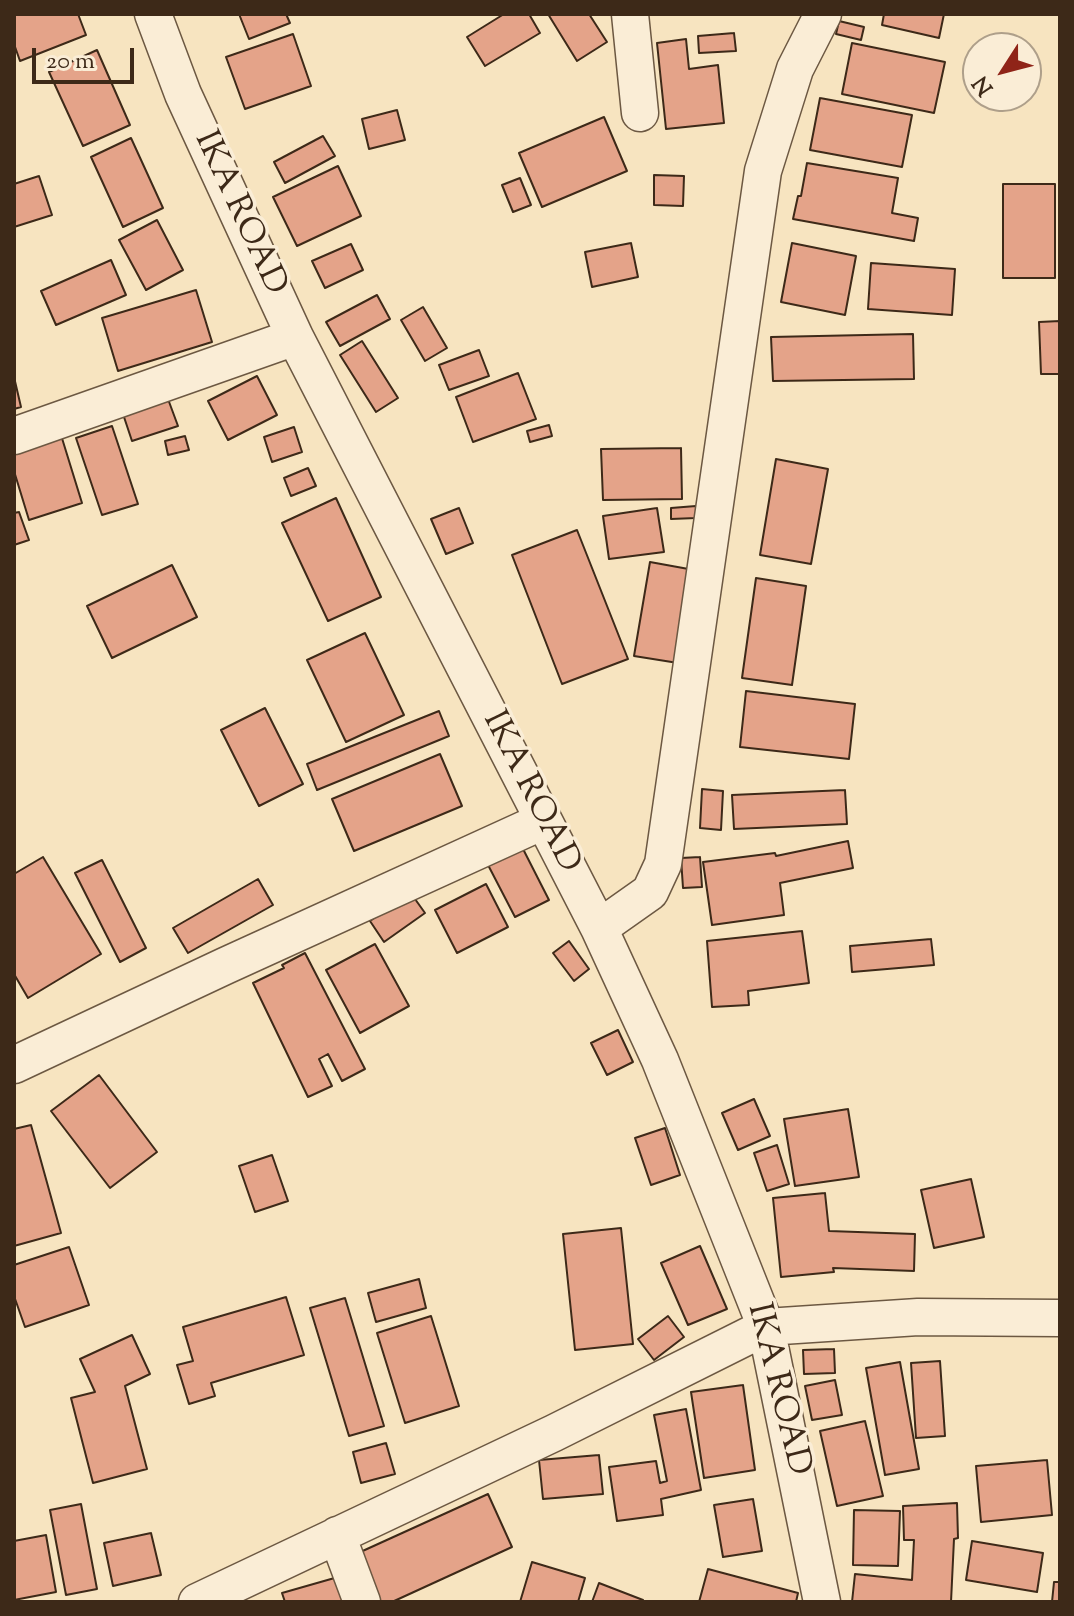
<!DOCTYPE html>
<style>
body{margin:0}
#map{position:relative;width:1074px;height:1616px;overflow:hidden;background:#f7e4c0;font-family:"Sorts Mill Goudy",serif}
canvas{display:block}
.frame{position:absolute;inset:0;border:16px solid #3d2918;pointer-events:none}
.north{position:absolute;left:962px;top:32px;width:80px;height:80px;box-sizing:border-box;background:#faedd6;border:2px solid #ae9f8a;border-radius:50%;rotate:234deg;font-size:22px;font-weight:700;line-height:32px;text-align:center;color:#3d2918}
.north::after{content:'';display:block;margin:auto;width:28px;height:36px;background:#8f2418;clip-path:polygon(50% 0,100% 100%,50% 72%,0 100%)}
.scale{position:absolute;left:32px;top:48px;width:102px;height:36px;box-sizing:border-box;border:4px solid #3d2918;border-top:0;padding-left:10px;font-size:24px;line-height:28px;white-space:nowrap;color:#3d2918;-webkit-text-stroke:6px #faedd6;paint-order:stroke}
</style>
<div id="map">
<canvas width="1074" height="1616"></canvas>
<div class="frame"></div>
<div class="north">N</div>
<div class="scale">20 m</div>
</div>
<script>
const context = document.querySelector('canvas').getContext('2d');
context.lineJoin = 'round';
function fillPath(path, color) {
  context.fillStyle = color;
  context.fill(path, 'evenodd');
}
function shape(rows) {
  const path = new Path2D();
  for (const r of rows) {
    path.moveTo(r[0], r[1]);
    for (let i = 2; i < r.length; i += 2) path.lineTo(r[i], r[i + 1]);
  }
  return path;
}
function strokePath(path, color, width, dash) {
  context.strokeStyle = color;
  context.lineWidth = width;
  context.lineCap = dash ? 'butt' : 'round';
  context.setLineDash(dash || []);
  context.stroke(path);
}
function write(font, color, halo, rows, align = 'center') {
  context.font = font + ' "Sorts Mill Goudy",serif';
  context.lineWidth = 7;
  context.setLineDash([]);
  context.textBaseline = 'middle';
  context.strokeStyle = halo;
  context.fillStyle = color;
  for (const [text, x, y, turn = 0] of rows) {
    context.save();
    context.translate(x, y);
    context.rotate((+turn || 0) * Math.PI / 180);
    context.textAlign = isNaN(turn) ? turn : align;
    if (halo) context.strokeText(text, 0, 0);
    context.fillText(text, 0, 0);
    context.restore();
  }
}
const building = shape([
 [14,14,78,14,86,35,20,61,14,44,14,14],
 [239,14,286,14,290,23,249,39,239,14],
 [504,14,529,14,540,33,485,66,467,37,504,14],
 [548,14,589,14,607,42,577,61,548,14],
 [884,14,944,14,939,38,882,25,884,14],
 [839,21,864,27,861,40,836,34,839,21],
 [734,33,736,51,699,53,698,36,734,33],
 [293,34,311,86,245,109,226,57,293,34],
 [686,39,689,69,718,65,724,123,666,129,657,43,686,39],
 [852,43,945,62,934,113,842,94,852,43],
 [97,50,130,125,83,146,49,72,97,50],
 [820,98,912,115,902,167,810,150,820,98],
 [397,110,405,140,369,149,362,119,397,110],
 [604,117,627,171,542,207,519,153,604,117],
 [323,136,335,156,285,183,274,162,323,136],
 [131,138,163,208,123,227,91,157,131,138],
 [807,163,898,178,892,213,918,218,914,241,793,219,798,196,801,196,807,163],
 [338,166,361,216,297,246,273,197,338,166],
 [654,175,684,176,683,206,654,205,654,175],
 [39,176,52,215,14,227,14,184,39,176],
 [520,178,531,205,513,212,502,185,520,178],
 [1003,184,1055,184,1055,278,1003,278,1003,184],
 [157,220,183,270,146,290,119,240,157,220],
 [631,243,638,277,592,287,585,252,631,243],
 [792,243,856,256,845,315,781,302,792,243],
 [351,244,363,270,325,288,312,261,351,244],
 [111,260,126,295,56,325,41,291,111,260],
 [871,263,955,269,952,315,868,309,871,263],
 [196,290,212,342,118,371,102,318,196,290],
 [377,295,390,319,340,346,326,322,377,295],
 [423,307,447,348,425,361,401,320,423,307],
 [1060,321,1060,374,1041,374,1039,322,1060,321],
 [913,334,914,379,773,381,771,337,913,334],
 [362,341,398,398,376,412,340,355,362,341],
 [479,350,489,376,449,390,439,365,479,350],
 [518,373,536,419,473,442,456,397,518,373],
 [257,376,277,415,228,440,208,401,257,376],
 [14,377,21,407,14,409,14,377],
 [168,399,178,426,132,441,123,414,168,399],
 [549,425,552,436,530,442,527,431,549,425],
 [112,426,138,504,102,515,76,438,112,426],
 [294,427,302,452,272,462,264,437,294,427],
 [61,435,82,503,29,520,14,471,14,450,61,435],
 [185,436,189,450,168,455,165,441,185,436],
 [681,448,682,499,603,500,601,449,681,448],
 [776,459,828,469,811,564,760,555,776,459],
 [308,468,316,486,291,496,284,478,308,468],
 [336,498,381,597,328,621,282,523,336,498],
 [696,506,696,518,671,519,671,508,696,506],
 [459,508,473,543,446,554,431,519,459,508],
 [657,508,664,552,609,559,603,516,657,508],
 [19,512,29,540,14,545,14,513,19,512],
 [577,530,628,659,562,684,512,555,577,530],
 [650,562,694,570,678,663,634,656,650,562],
 [172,565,197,617,112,658,87,606,172,565],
 [756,578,806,586,792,685,742,678,756,578],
 [365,633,404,715,346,742,307,660,365,633],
 [746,691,855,704,849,759,740,747,746,691],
 [265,708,303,784,259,806,221,730,265,708],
 [439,711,449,736,317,790,307,764,439,711],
 [440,754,462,806,354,851,332,799,440,754],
 [702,789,723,791,721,830,700,828,702,789],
 [845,790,847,824,734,829,732,795,845,790],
 [848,841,853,868,780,883,784,915,712,925,703,862,775,853,776,856,848,841],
 [521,845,549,900,515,917,487,863,521,845],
 [43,857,101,954,28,998,14,974,14,874,43,857],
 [700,857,702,887,683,888,681,858,700,857],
 [102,860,146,948,120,962,75,873,102,860],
 [258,879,273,905,188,953,173,928,258,879],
 [486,884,508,927,457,953,435,910,486,884],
 [410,892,425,913,384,942,370,921,410,892],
 [802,931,809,983,748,991,749,1005,712,1007,707,941,802,931],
 [931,939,934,965,852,972,850,946,931,939],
 [569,941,589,969,574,981,553,953,569,941],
 [375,944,409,1006,360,1033,326,970,375,944],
 [305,953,365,1069,342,1081,328,1054,319,1059,332,1086,308,1097,253,983,284,968,282,965,305,953],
 [618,1030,633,1062,607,1075,591,1043,618,1030],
 [99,1075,157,1152,110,1188,51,1111,99,1075],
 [754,1099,770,1136,738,1150,722,1113,754,1099],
 [848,1109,859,1177,795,1186,784,1119,848,1109],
 [31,1125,61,1233,14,1246,14,1129,31,1125],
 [665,1128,680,1175,651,1185,635,1138,665,1128],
 [777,1145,789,1184,767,1191,754,1153,777,1145],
 [272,1155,288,1201,255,1212,239,1166,272,1155],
 [971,1179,984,1237,934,1248,921,1190,971,1179],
 [825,1193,829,1231,915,1234,914,1271,833,1268,834,1272,781,1277,773,1198,825,1193],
 [621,1228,633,1344,575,1350,563,1234,621,1228],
 [700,1246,727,1309,688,1325,661,1263,700,1246],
 [69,1247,89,1305,25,1327,14,1296,14,1265,69,1247],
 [419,1279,426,1308,376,1322,368,1293,419,1279],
 [286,1297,304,1355,211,1383,215,1396,189,1404,177,1365,193,1361,183,1327,286,1297],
 [345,1298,384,1426,349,1436,310,1308,345,1298],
 [431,1316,459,1406,405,1423,377,1333,431,1316],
 [668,1316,684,1337,654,1360,638,1339,668,1316],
 [132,1335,150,1374,125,1386,147,1469,93,1483,71,1398,95,1392,80,1359,132,1335],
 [834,1349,835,1373,804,1374,803,1350,834,1349],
 [940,1361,945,1436,916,1438,911,1363,940,1361],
 [900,1362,919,1469,885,1475,866,1368,900,1362],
 [835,1380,842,1415,812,1420,805,1386,835,1380],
 [743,1385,755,1470,704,1478,691,1392,743,1385],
 [686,1409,701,1490,661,1499,663,1515,617,1521,609,1467,656,1461,660,1483,667,1481,654,1415,686,1409],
 [865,1421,883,1496,837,1506,820,1431,865,1421],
 [386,1443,395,1474,361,1483,353,1452,386,1443],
 [599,1455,603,1494,543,1499,539,1460,599,1455],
 [1047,1460,1052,1515,981,1522,976,1466,1047,1460],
 [488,1494,512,1547,392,1602,378,1602,356,1554,488,1494],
 [753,1499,762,1551,723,1557,714,1505,753,1499],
 [957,1503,958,1538,954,1539,951,1602,852,1602,855,1574,912,1580,914,1540,904,1540,903,1506,957,1503],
 [81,1504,97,1589,66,1595,50,1510,81,1504],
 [854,1510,900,1511,898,1566,853,1565,854,1510],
 [151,1533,161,1575,113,1586,104,1543,151,1533],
 [46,1535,56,1592,14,1600,14,1541,46,1535],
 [972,1541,1043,1553,1037,1592,966,1580,972,1541],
 [532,1562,585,1578,578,1602,520,1602,532,1562],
 [708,1569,798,1593,796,1602,699,1602,708,1569],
 [338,1577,346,1602,285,1602,282,1593,338,1577],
 [1054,1582,1060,1582,1060,1602,1052,1602,1054,1582],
 [599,1583,643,1600,643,1602,592,1602,599,1583]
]);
fillPath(building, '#e4a389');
strokePath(building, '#3d2918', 2);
const minor = shape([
 [153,14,183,94,295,337,599,928,660,1060,766,1327,822,1602],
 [630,14,640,113],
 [14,436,295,337],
 [599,928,650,892,663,864,763,171,795,69,823,14],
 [14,1065,225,966,543,821],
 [337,1535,362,1602],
 [197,1602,554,1433,766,1327,918,1317,1060,1318]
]);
strokePath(minor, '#6c5842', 39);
strokePath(minor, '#faedd6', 36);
write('34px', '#3d2918', '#faedd6', [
 ["IKA ROAD",238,214,65],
 ["IKA ROAD",529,793,63],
 ["IKA ROAD",776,1390,76]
]);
</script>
